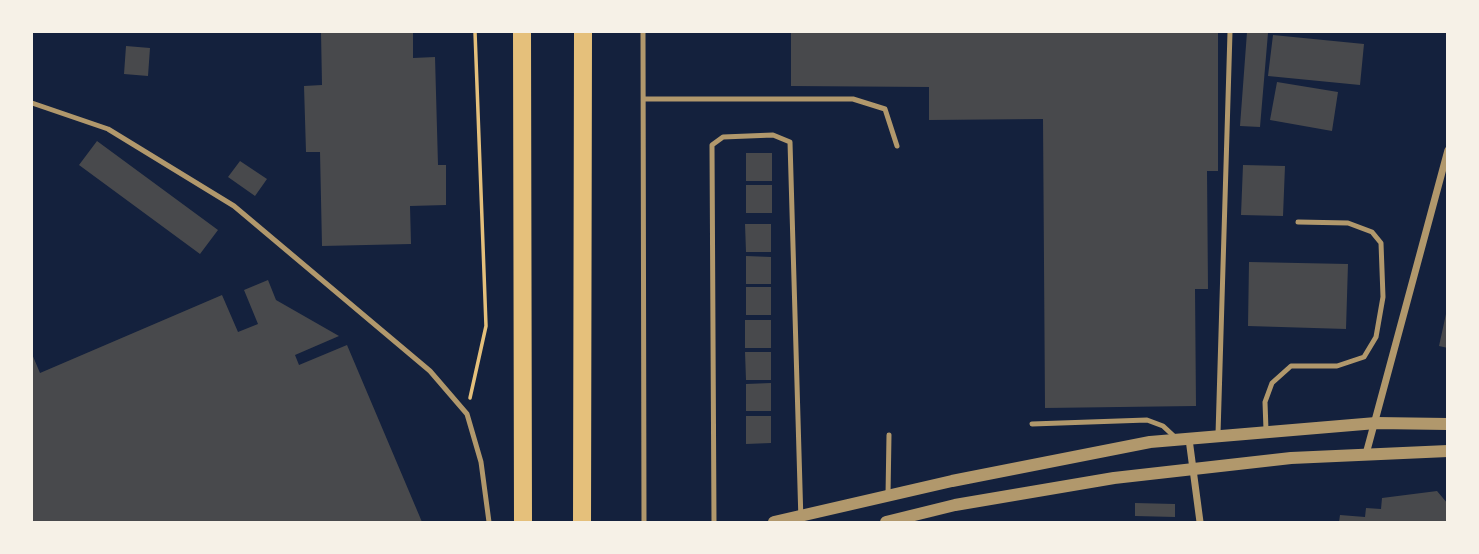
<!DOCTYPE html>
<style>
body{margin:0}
#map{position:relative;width:1479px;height:554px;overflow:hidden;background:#14213d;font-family:Cabin,sans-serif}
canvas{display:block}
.frame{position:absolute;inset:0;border:33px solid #f6f1e7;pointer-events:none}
</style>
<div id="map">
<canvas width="1479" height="554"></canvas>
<div class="frame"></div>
</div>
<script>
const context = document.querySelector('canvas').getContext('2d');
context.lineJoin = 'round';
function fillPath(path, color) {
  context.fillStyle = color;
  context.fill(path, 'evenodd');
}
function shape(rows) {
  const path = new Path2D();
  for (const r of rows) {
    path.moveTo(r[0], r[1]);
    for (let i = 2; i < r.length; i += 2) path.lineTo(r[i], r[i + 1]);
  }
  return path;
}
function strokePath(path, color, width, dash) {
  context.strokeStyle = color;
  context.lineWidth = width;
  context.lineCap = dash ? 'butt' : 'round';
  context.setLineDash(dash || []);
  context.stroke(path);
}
fillPath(shape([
 [321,32,413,32,413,58,435,57,438,165,446,165,446,205,410,206,411,244,322,246,320,152,306,152,304,86,322,85],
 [791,32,1218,32,1218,171,1207,171,1208,289,1195,289,1196,406,1045,408,1043,119,929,120,929,87,791,86],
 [1247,32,1268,33,1260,127,1240,126],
 [1273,35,1364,44,1360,85,1268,76],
 [126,46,150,48,148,76,124,74],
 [1277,82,1338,92,1332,131,1270,120],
 [97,141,218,230,200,254,79,165],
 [746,153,772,153,772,181,746,181],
 [240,161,267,179,255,196,228,177],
 [1243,165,1285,166,1283,216,1241,215],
 [746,185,772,185,772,213,746,213],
 [745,224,771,224,771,252,746,252],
 [746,256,771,257,771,284,746,284],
 [1249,262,1348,264,1346,329,1248,326],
 [268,280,276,300,339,336,295,355,299,365,347,345,422,522,32,522,32,354,40,373,222,295,238,332,258,324,244,290],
 [746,287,771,287,771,315,746,315],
 [1446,314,1448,314,1448,348,1439,346],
 [745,320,771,320,771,348,745,348],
 [745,352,771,352,771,380,746,380],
 [771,383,771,411,746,411,746,384],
 [746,416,771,416,771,443,746,444],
 [1437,491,1448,504,1448,522,1339,522,1340,515,1365,517,1366,508,1381,509,1382,498],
 [1135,503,1175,504,1175,517,1135,516]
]), '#48494c');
strokePath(shape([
 [470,398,486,326,475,32]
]), '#e5c07b', 3.5);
strokePath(shape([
 [643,32,644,522],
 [645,99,853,99,885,109,897,146],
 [32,103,108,129,234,206,430,371,467,414,481,462,489,522],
 [1032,424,1147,420,1163,426,1177,439],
 [1266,430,1265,402,1272,383,1291,366,1337,366,1364,357,1376,337,1383,297,1381,243,1372,232,1348,223,1298,222],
 [1218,434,1230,32],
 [888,495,889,435],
 [714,522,712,145,723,137,773,135,790,142,801,522]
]), '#b1986c', 5);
strokePath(shape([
 [1189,439,1200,522],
 [1366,454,1448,150]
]), '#b1986c', 7);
strokePath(shape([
 [774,522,952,481,1150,442,1376,423,1448,424],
 [886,522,955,505,1114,478,1291,458,1448,451]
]), '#b1986c', 12);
strokePath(shape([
 [522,32,523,522],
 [582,522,583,32]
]), '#e5c07b', 18);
</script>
